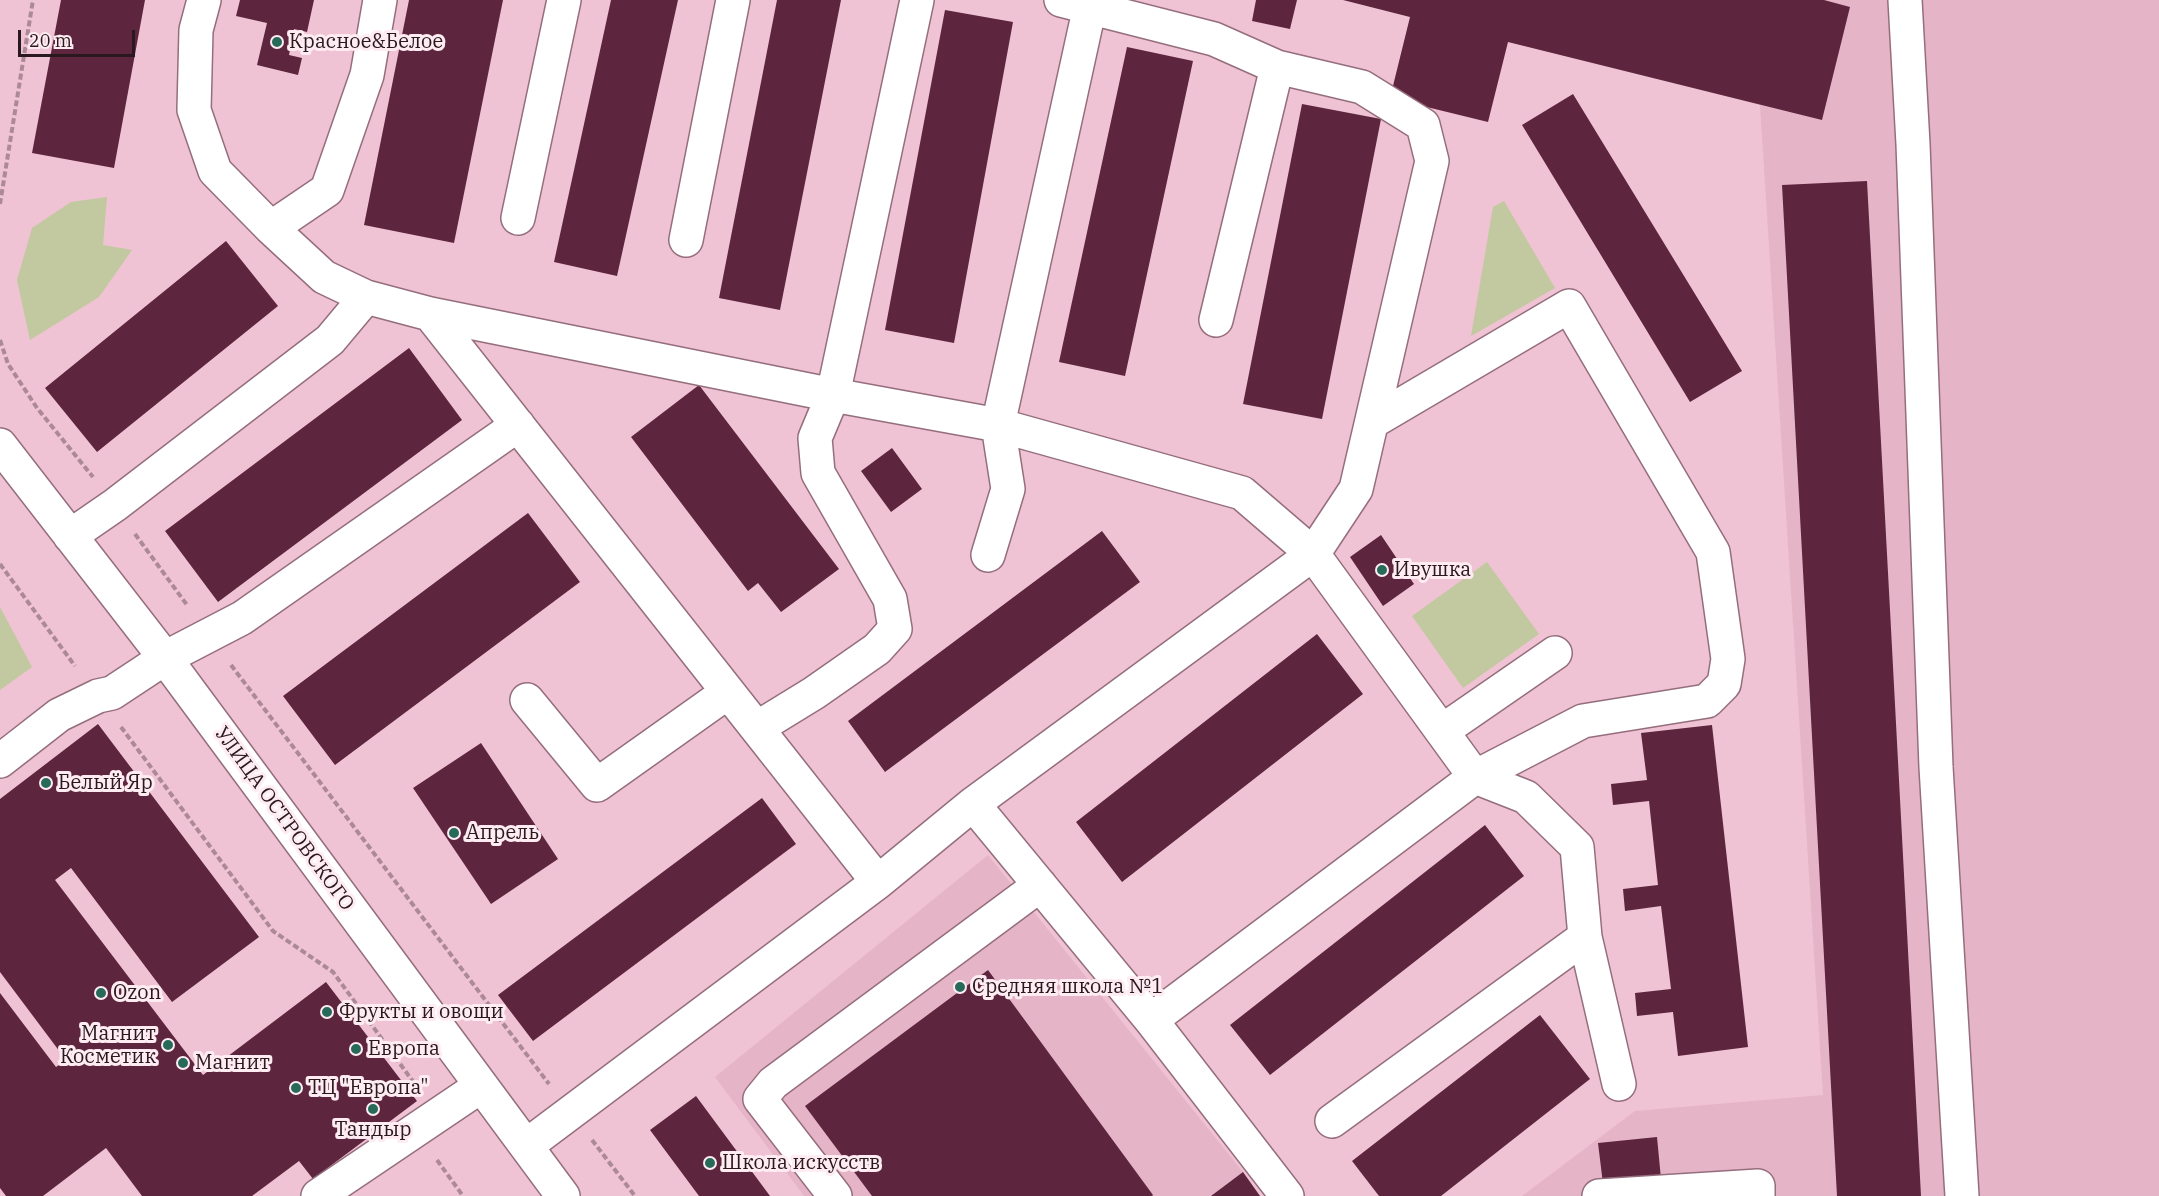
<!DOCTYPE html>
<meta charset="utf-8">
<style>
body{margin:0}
#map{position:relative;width:2159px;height:1196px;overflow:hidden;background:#efc3d3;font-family:"IBM Plex Serif",serif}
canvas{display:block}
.scale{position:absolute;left:18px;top:30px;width:117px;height:27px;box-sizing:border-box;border:3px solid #29191f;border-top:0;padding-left:8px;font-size:18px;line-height:21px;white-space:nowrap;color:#29191f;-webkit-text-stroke:4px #feecf2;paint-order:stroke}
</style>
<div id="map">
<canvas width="2159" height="1196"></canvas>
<div class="scale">20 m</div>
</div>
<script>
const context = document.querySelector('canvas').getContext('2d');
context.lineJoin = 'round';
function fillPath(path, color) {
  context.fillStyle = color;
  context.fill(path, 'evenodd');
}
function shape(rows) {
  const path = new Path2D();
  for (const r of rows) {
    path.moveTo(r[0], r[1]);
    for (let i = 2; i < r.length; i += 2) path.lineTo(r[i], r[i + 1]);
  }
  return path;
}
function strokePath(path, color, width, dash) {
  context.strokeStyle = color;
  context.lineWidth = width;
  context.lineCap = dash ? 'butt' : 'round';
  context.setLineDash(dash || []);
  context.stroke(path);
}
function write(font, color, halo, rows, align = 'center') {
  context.font = font + ' "IBM Plex Serif",serif';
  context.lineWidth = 6;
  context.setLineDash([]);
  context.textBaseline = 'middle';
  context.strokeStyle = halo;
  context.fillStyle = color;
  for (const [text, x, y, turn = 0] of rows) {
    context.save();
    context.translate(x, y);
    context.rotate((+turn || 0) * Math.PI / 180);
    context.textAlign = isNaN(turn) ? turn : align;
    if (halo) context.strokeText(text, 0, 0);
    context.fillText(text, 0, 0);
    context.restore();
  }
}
fillPath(shape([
 [1351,0,2159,0,2159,1196,1522,1196,1635,1111,1823,1095,1760,105,1410,17],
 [988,855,1243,1172,1260,1196,804,1196,715,1077]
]), '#e6b4c7');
fillPath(shape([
 [107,197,103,245,132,250,99,297,30,340,17,280,32,228,71,202],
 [1504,201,1555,288,1471,336,1493,207],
 [1487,562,1539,634,1463,688,1412,616],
 [0,607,32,667,0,690]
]), '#c2c89f');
fillPath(shape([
 [61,0,145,0,114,168,32,153],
 [240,0,314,0,307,32,294,29,289,55,302,58,298,75,257,65,267,23,236,16],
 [409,0,503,0,454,243,364,225],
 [611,0,678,0,617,276,554,262],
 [777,0,841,0,780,310,719,298],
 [1256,0,1297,0,1290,29,1252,21],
 [1343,0,1824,0,1850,7,1822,120,1508,42,1488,122,1390,98,1410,17],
 [945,10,1013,22,954,343,885,330],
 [1127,47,1193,61,1125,376,1059,362],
 [1573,94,1742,371,1690,402,1522,125],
 [1302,104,1381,119,1322,419,1243,404],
 [1867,181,1890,610,1921,1196,1837,1196,1782,185],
 [226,241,278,306,97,452,45,388],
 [409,348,462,420,218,602,165,531],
 [699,385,839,569,781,612,758,583,748,591,631,437],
 [892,448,922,489,891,512,861,471],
 [528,513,580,582,335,765,283,696],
 [1102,531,1140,582,885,772,848,721],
 [1381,535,1414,584,1383,606,1350,557],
 [1317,634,1363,694,1122,882,1076,822],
 [98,724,259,937,172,1002,71,868,55,880,203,1075,326,982,417,1101,313,1179,299,1161,252,1196,142,1196,106,1148,43,1196,6,1196,0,1188,0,993,56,1067,66,1060,0,972,0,799],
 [1712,725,1748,1047,1678,1056,1673,1012,1637,1016,1635,993,1671,989,1661,906,1625,911,1623,889,1658,885,1649,801,1613,805,1611,784,1647,780,1641,733],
 [481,743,558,859,491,904,413,788],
 [762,798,796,844,533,1041,498,995],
 [1485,825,1524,876,1270,1075,1230,1025],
 [988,970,1153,1195,1152,1196,872,1196,805,1106],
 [1540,1015,1590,1079,1441,1196,1379,1196,1352,1161],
 [696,1096,770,1196,699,1196,650,1130],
 [1657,1137,1661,1179,1603,1184,1598,1143],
 [1243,1172,1260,1196,1211,1196]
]), '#5d253e');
const minor = shape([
 [204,0,196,30,194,110,215,171,271,228],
 [380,0,367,75,327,190,271,228,324,277,366,297,430,314,833,395,998,425,1242,493,1313,554,1475,777,1526,797,1577,847,1585,937,1619,1084],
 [1905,0,1913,144,1936,767,1962,1196],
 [518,218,564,0],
 [686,240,733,0],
 [430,314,878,882],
 [1216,320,1277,67],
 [0,445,165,658,563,1196],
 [70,536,115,505,330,340,366,297],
 [988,555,1008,489,998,425,1090,6],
 [527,700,597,785,728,692],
 [757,728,814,693,877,649,895,629,890,599,818,473,815,438,833,395,917,0],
 [1442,731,1555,653],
 [0,761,59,715,98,696,112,693,165,658,242,618,518,425],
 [973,804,1151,1020,1287,1196],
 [1151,1020,1475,777,1583,721,1707,701,1724,684,1728,659,1713,552,1569,306,1372,422],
 [1332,1121,1585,937],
 [526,1146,878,882,973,804,1313,554,1356,489,1432,161,1423,125,1362,87,1277,67,1214,39,1061,0],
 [318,1196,481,1086],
 [835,1196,760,1099,773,1083,1040,885],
 [1599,1196,1758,1186,1758,1196]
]);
strokePath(minor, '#956e7d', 36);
strokePath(shape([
 [0,204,33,0],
 [0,340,8,364,37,408,93,477],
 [135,534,187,605],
 [0,564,75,666],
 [231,665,549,1084],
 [121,727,273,931,333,972,417,1087],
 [592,1140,635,1196],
 [437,1160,463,1196]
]), '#ac8996', 4, [6, 3]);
strokePath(minor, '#fff', 33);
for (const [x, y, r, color] of [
 [277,42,6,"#286a5a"],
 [1382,570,6,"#286a5a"],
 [46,783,6,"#286a5a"],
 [454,833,6,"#286a5a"],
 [960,987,6,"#286a5a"],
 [101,993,6,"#286a5a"],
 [327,1012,6,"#286a5a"],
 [168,1045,6,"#286a5a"],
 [356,1049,6,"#286a5a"],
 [183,1063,6,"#286a5a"],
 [296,1088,6,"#286a5a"],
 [373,1109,6,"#286a5a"],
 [710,1163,6,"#286a5a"]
]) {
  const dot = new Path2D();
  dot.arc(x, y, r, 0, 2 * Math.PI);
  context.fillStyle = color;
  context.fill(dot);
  strokePath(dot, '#feecf2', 2);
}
write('20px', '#29191f', '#feecf2', [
 ["Красное&Белое",289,42],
 ["Ивушка",1394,570],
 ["Белый Яр",58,783],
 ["Апрель",466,833],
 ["Средняя школа №1",972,987],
 ["Ozon",113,993],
 ["Фрукты и овощи",339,1012],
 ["Магнит",156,1034,"right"],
 ["Косметик",156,1057,"right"],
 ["Европа",368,1049],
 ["Магнит",195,1063],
 ["ТЦ \"Европа\"",308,1088],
 ["Тандыр",373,1130,"center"],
 ["Школа искусств",722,1163]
], 'left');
write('20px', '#29191f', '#feecf2', [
 ["УЛИЦА ОСТРОВСКОГО",284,819,54]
]);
</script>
